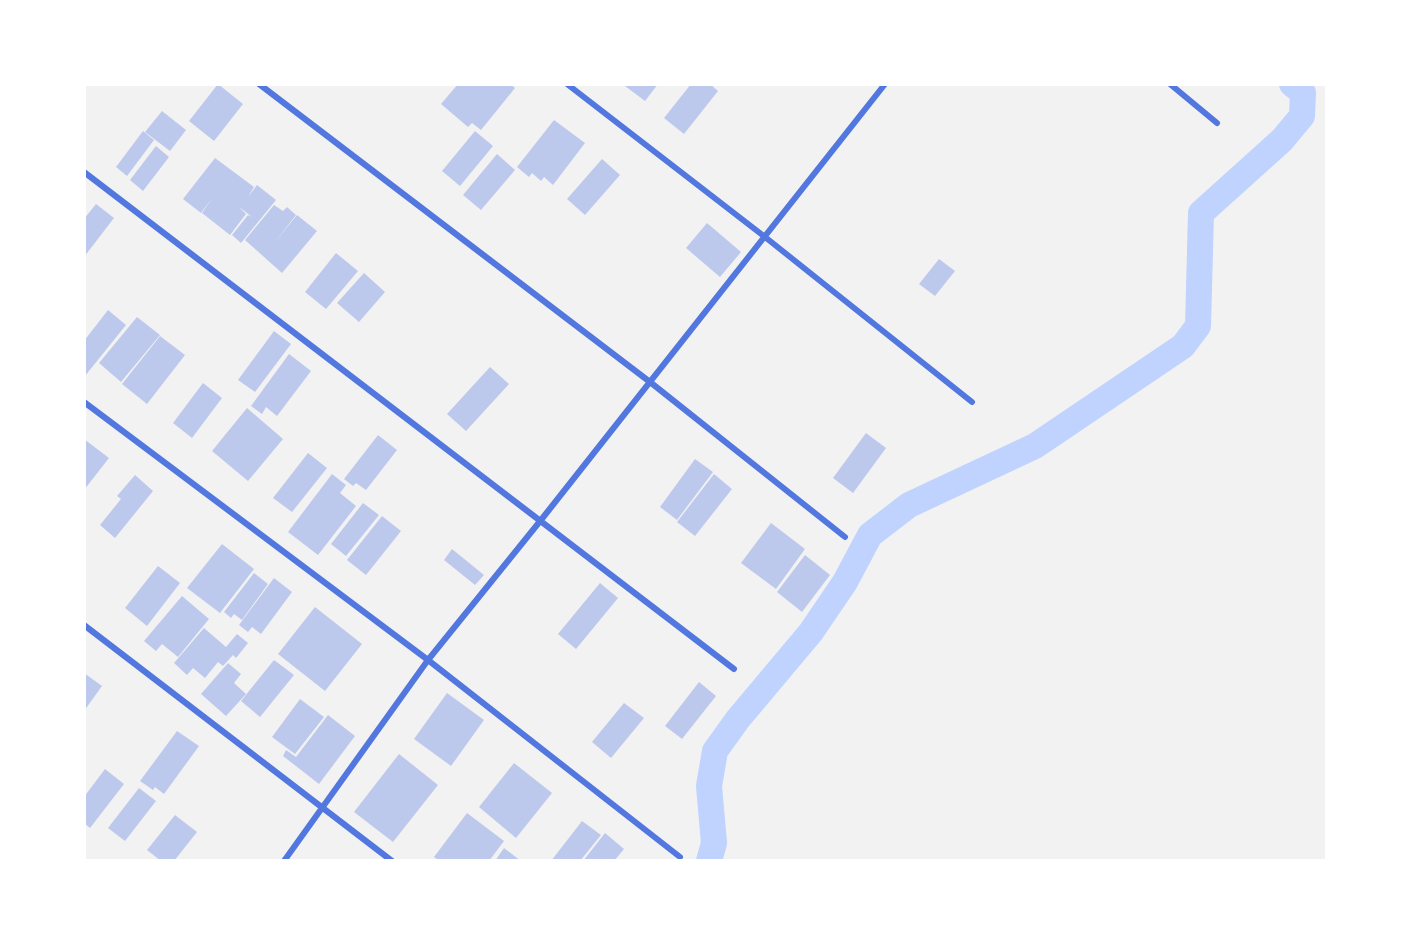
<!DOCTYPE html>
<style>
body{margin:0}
#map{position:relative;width:1411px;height:945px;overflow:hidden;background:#f2f2f2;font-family:"PT Sans Narrow",sans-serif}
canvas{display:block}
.frame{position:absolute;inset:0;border:86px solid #fff;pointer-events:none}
</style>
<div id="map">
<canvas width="1411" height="945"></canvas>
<div class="frame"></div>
</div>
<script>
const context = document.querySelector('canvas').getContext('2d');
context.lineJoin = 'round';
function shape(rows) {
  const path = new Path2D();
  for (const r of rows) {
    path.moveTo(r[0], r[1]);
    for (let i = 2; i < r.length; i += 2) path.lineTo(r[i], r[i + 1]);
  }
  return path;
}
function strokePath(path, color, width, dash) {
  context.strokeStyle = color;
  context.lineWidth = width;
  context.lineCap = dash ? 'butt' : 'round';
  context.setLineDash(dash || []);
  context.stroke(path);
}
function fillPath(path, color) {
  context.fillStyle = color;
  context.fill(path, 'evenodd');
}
strokePath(shape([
 [709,861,714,843,709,786,715,751,738,719,811,632,845,582,870,535,909,505,1035,446,1183,346,1198,326,1201,213,1282,140,1302,116,1303,93,1292,84]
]), '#bfd3fe', 26);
fillPath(shape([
 [218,84,243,104,214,141,189,121],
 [458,84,510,84,515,88,481,130,472,123,468,127,441,104],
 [627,84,658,84,645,101,625,86],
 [691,84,710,84,718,91,684,134,664,118],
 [162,111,186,130,170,151,145,132],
 [554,120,585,143,553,185,544,177,541,181,532,173,529,177,517,167],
 [143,131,154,140,127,176,116,167],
 [475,131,493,146,460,186,442,171],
 [156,146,169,157,143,191,130,180],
 [497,154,515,170,481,210,463,195],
 [215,158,254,187,248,197,257,185,276,200,241,243,232,235,248,215,252,217,239,207,246,214,230,235,202,213,212,198,201,213,183,199],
 [602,159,620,175,585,215,567,199],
 [96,204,114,218,84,257,84,219],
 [274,205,283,211,287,207,296,215,275,242,297,215,317,231,282,273,245,240],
 [707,223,741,252,720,277,686,248],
 [336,253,358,271,326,309,305,292],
 [939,259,955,271,935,296,919,284],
 [364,273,385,292,359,322,337,303],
 [108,310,126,325,85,376,84,341],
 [137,317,160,335,121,382,99,363],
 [274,331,291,344,255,392,238,380],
 [160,336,185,355,147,404,122,384],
 [289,354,311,371,277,416,266,407,262,414,251,406],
 [490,367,509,384,466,431,447,414],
 [203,383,222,398,192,438,173,423],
 [247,408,283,439,248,481,212,451],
 [866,433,886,448,853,493,833,478],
 [378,435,397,450,366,490,356,483,353,486,344,479],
 [84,439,109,458,84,490],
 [308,453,327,468,292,512,273,498],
 [695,459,713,472,677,520,660,507],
 [332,474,346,485,340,493,356,506,318,555,288,532],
 [714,474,732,489,695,536,677,522],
 [135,475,153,491,115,538,100,525,121,499,117,496],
 [363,503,379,515,346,556,331,544],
 [382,516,401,531,366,575,347,560],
 [771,523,805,549,776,589,741,563],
 [222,544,254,569,220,613,187,588],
 [452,549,484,575,475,585,444,560],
 [805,555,830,575,802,612,777,592],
 [158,566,180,583,147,626,125,608],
 [254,573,268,584,242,620,234,614,231,618,224,612],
 [274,578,292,592,261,634,252,627,248,632,239,625],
 [600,583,618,598,576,649,558,634],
 [182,596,209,619,178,657,162,644,156,651,144,641],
 [315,607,362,644,325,691,278,654],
 [204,628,226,647,237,634,248,643,236,658,233,655,223,666,218,662,205,678,193,668,187,675,174,663],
 [274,660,294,675,260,717,241,701],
 [228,663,241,674,234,683,246,694,226,716,201,694],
 [84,673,102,686,84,711],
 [699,682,716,696,682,739,665,726],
 [447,693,484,720,451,766,414,739],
 [300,699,324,717,295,754,272,737],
 [624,703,644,718,611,758,592,742],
 [328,715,355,736,319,784,283,756,286,750,296,757],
 [177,731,199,746,164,794,155,787,153,790,140,781],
 [399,754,438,785,393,842,354,812],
 [514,763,552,793,516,838,479,807],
 [105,769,124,784,90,828,84,823,84,797],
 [139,788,156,801,125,841,108,828],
 [467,813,504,841,489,861,440,861,434,857],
 [175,815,197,832,174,861,161,861,147,850],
 [582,821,601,835,580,861,551,861],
 [605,833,624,849,614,861,583,861],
 [504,848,521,861,495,861]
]), '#bdc9ec');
strokePath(shape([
 [259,84,650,382,845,537],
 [567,84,765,237,972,402],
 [1170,84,1217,123],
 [84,172,734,669],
 [84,402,428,660,680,857],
 [84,625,392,861],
 [284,861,428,660,541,520,885,84]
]), '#5277de', 6);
</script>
